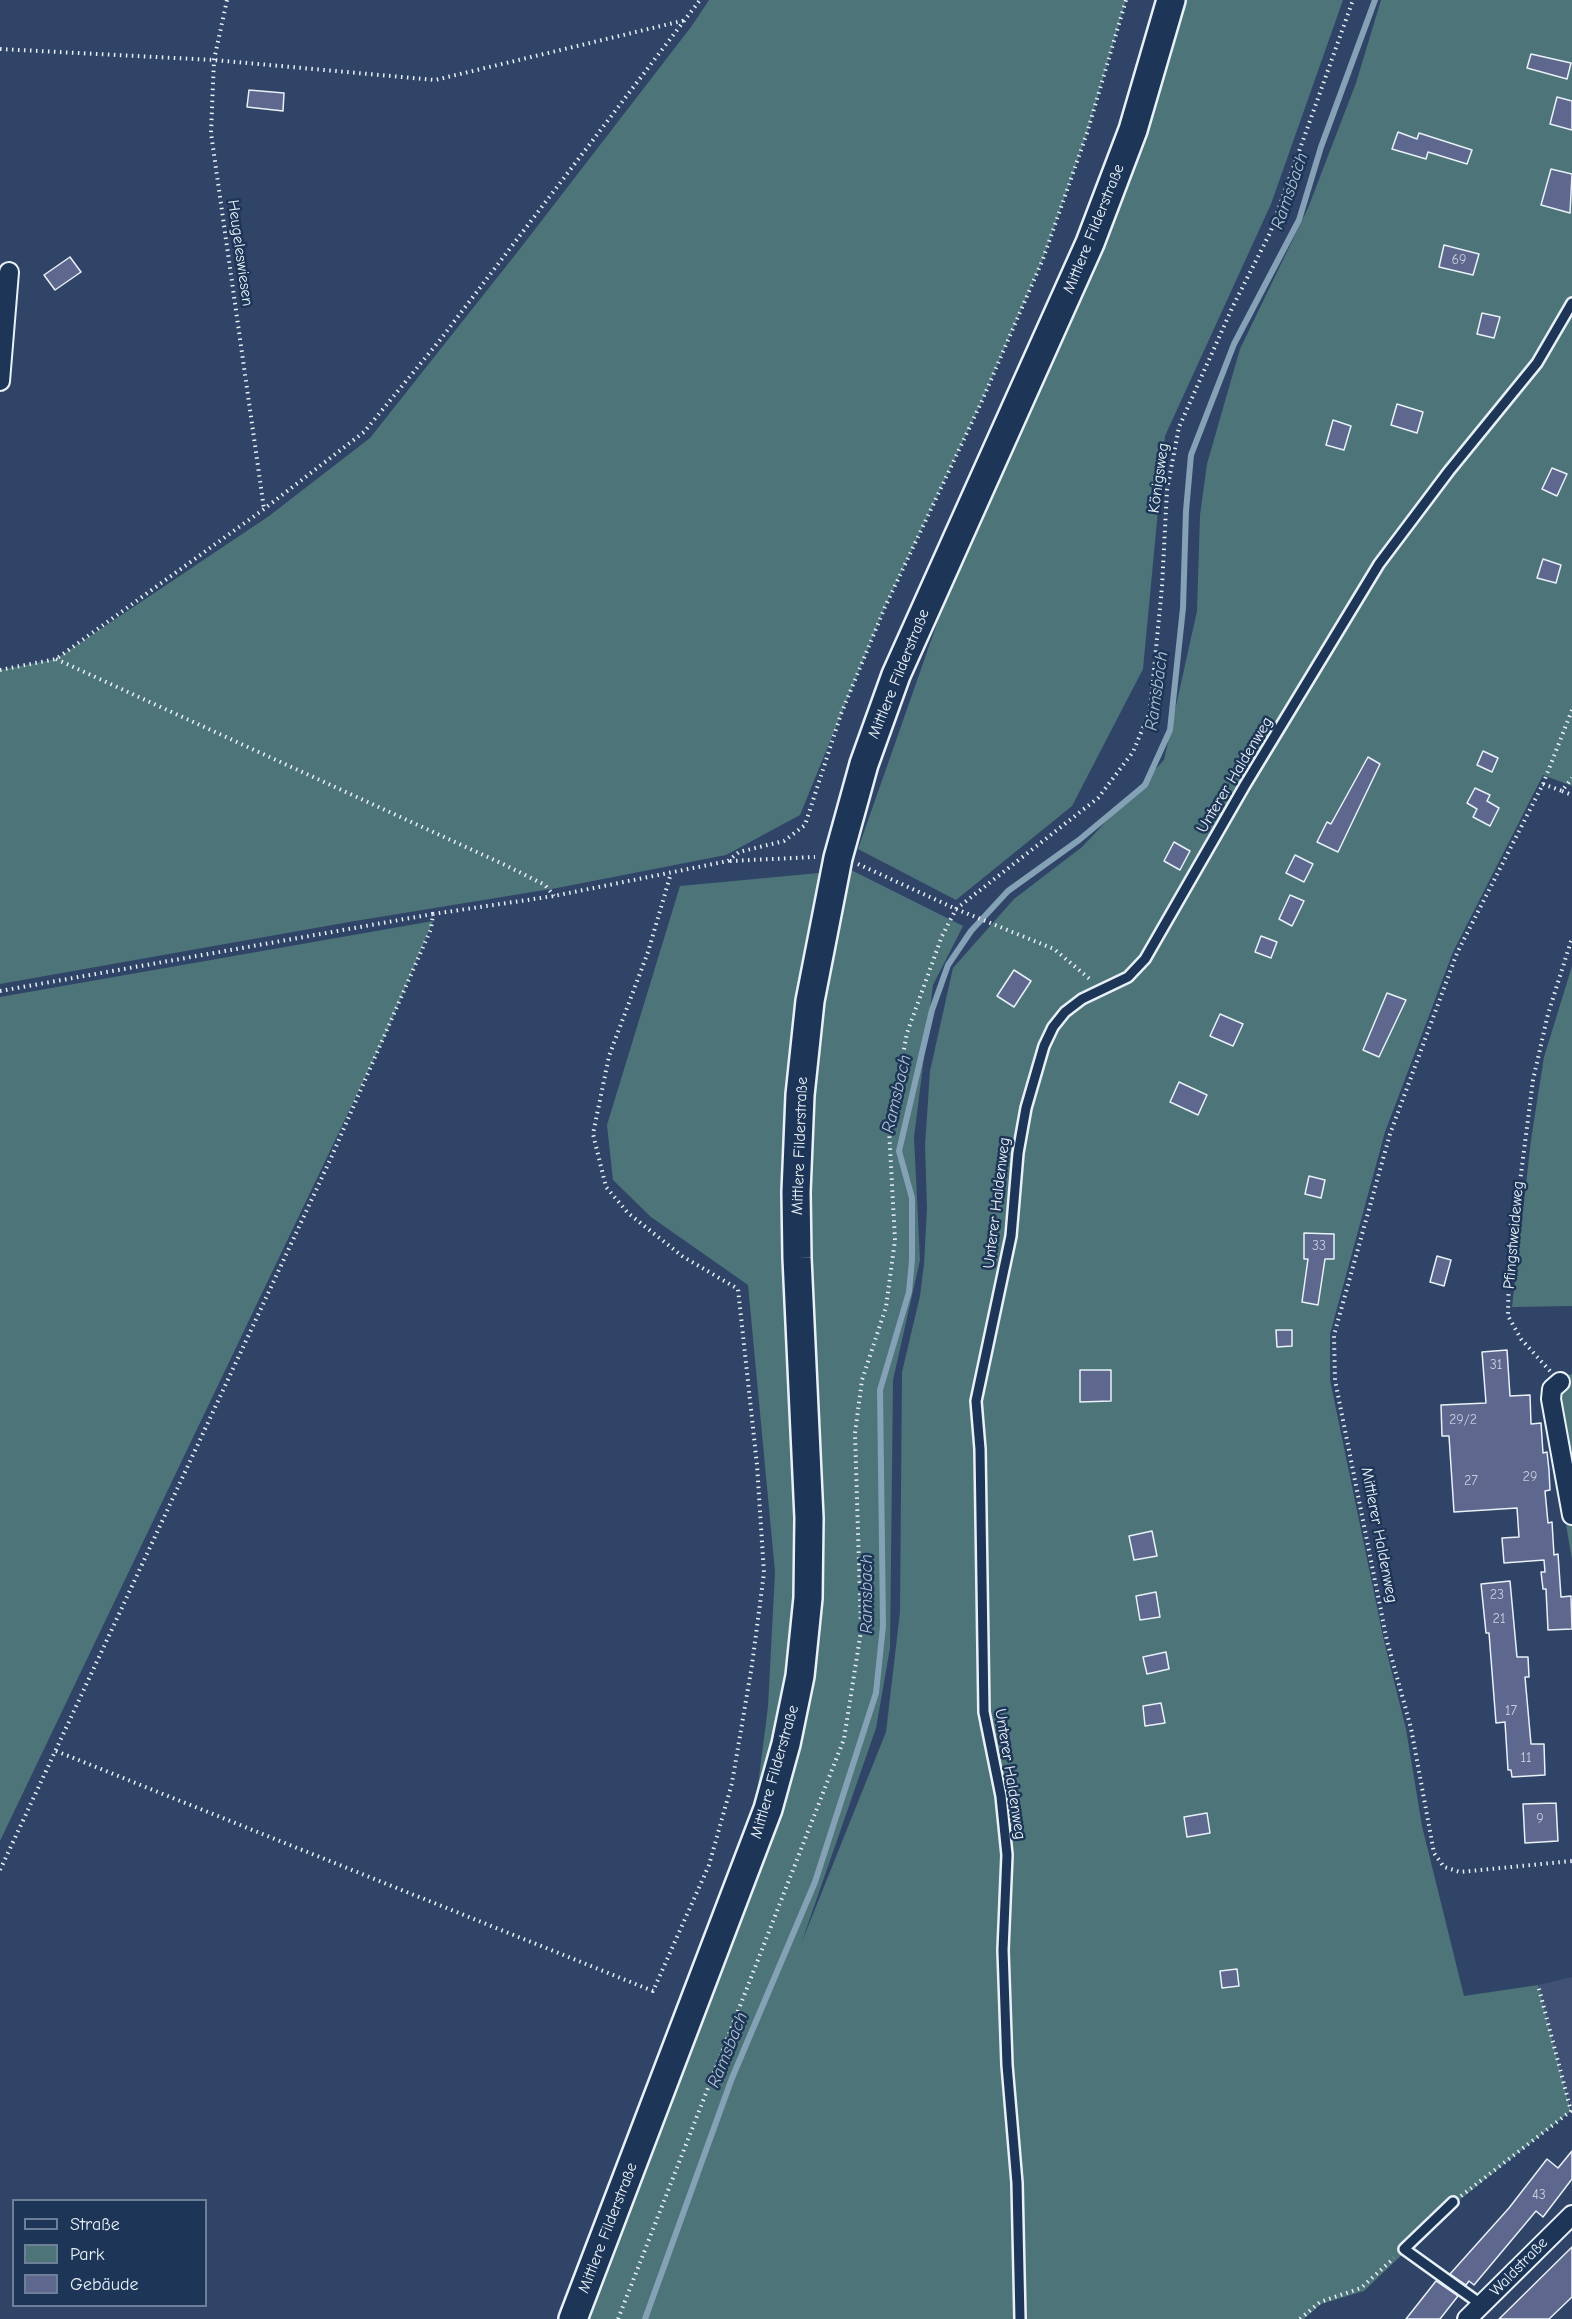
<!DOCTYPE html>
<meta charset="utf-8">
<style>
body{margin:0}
#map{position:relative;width:1572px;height:2319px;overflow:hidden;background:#304468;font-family:"Comic Neue",sans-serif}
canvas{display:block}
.legend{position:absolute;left:12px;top:2199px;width:195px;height:108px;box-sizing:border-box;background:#1d3557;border:2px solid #6e8097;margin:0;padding:8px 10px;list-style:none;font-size:18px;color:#e8f1f8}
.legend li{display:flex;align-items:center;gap:12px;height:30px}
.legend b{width:30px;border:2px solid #6e8097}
</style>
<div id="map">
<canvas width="1572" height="2319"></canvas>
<ul class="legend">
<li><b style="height:8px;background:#1d3557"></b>Straße</li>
<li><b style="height:16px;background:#4d7478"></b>Park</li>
<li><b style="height:16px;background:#5e678e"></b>Gebäude</li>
</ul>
</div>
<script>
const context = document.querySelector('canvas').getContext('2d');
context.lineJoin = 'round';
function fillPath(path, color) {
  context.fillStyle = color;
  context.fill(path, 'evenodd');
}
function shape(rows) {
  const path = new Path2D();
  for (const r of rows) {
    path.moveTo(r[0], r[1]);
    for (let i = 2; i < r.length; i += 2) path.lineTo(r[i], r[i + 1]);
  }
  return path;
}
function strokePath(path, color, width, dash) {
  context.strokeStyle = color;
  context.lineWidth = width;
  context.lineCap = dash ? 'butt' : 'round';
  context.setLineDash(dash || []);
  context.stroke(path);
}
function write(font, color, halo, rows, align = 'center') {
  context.font = font + ' "Comic Neue",sans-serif';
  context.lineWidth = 5;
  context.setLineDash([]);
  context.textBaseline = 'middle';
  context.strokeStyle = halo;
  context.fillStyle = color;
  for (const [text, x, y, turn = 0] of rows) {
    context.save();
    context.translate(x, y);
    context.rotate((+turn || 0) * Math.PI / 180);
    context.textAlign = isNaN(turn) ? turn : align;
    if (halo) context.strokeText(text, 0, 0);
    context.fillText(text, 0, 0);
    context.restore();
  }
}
fillPath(shape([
 [1572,1977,1572,2112,1538,1985]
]), '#415176');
fillPath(shape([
 [709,0,1126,0,1087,133,1043,259,981,403,885,607,800,815,726,855,557,888,349,922,0,984,0,670,56,659,269,516,370,438,519,250,691,27],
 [1179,0,1343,0,1271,204,1165,436,1143,669,1072,806,956,900,858,849,947,595],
 [1381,0,1572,0,1572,786,1543,775,1453,952,1385,1132,1330,1334,1330,1380,1384,1641,1406,1729,1422,1826,1464,1996,1538,1985,1571,2111,1457,2202,1364,2291,1321,2304,1304,2319,585,2319,629,2212,740,1925,768,1707,775,1572,748,1285,651,1217,613,1180,607,1125,680,886,851,870,963,926,933,985,914,1137,920,1260,893,1380,890,1648,876,1728,801,1944,886,1732,900,1612,902,1372,920,1296,924,1264,927,1208,925,1145,930,1071,953,968,1014,899,1082,847,1164,760,1197,611,1200,515,1207,464,1240,349,1308,208,1356,83],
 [433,921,385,1036,0,1841,0,997],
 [1572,966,1572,1306,1512,1307,1531,1140,1544,1057],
 [1572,1374,1572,1560,1544,1393,1547,1380]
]), '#4d7478');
strokePath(shape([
 [645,2319,732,2078,815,1882,876,1693,883,1626,880,1390,909,1292,912,1260,912,1198,899,1151,932,1010,948,965,971,931,1008,891,1079,840,1145,785,1170,730,1183,608,1186,511,1191,455,1234,344,1299,220,1321,147,1375,0]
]), '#84a1b6', 6);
const building = shape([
 [1531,54,1571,63,1567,79,1527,68,1531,54],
 [249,90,284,93,283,111,247,107,249,90],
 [1557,97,1572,101,1572,130,1550,124,1557,97],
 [1398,132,1417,139,1419,133,1472,150,1467,164,1428,152,1426,159,1392,149,1398,132],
 [1551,169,1572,174,1570,213,1541,205,1551,169],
 [1444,245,1479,254,1473,275,1439,267,1444,245],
 [70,257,81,272,55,290,44,275,70,257],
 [1482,313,1500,317,1494,338,1477,334,1482,313],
 [1397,404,1423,412,1417,433,1391,425,1397,404],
 [1333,420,1351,426,1344,450,1326,445,1333,420],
 [1552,468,1567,474,1557,496,1542,489,1552,468],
 [1543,559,1561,565,1556,583,1537,578,1543,559],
 [1483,751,1498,758,1492,772,1477,765,1483,751],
 [1368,757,1380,764,1338,852,1317,842,1327,822,1331,824,1368,757],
 [1475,788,1490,795,1487,801,1499,808,1490,826,1473,817,1477,809,1467,803,1475,788],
 [1174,842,1190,851,1180,870,1164,861,1174,842],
 [1295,855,1313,864,1304,882,1286,873,1295,855],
 [1290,895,1304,901,1292,926,1279,919,1290,895],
 [1261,936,1277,942,1271,958,1255,952,1261,936],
 [1014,970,1031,981,1014,1007,997,996,1014,970],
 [1387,993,1406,1000,1379,1057,1363,1050,1387,993],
 [1220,1014,1243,1024,1233,1046,1210,1036,1220,1014],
 [1179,1082,1207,1095,1198,1115,1170,1102,1179,1082],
 [1309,1176,1325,1180,1321,1198,1305,1194,1309,1176],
 [1304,1233,1334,1234,1334,1259,1325,1259,1318,1305,1302,1302,1308,1259,1304,1259,1304,1233],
 [1437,1256,1451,1260,1444,1286,1430,1282,1437,1256],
 [1276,1330,1292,1330,1292,1346,1277,1347,1276,1330],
 [1507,1350,1510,1396,1530,1395,1531,1424,1541,1423,1543,1453,1547,1452,1549,1470,1550,1490,1545,1491,1548,1523,1552,1522,1554,1555,1558,1554,1561,1597,1571,1596,1572,1629,1548,1630,1546,1589,1543,1589,1541,1572,1545,1572,1544,1560,1504,1563,1502,1538,1519,1537,1517,1508,1454,1512,1449,1436,1442,1436,1441,1405,1486,1403,1482,1352,1507,1350],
 [1080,1370,1111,1370,1111,1401,1080,1402,1080,1370],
 [1152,1531,1157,1556,1134,1560,1129,1536,1152,1531],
 [1510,1581,1517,1657,1528,1657,1529,1677,1525,1677,1531,1744,1544,1744,1545,1775,1512,1777,1511,1770,1508,1770,1505,1722,1496,1723,1489,1633,1486,1633,1481,1584,1510,1581],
 [1156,1592,1160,1617,1140,1620,1136,1596,1156,1592],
 [1166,1652,1169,1669,1147,1674,1143,1657,1166,1652],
 [1161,1703,1165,1723,1145,1726,1143,1706,1161,1703],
 [1556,1803,1558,1841,1525,1843,1523,1804,1556,1803],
 [1207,1813,1210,1833,1187,1837,1184,1817,1207,1813],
 [1237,1969,1239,1986,1222,1988,1220,1971,1237,1969],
 [1572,2151,1572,2179,1543,2217,1536,2211,1474,2285,1469,2281,1466,2285,1450,2274,1509,2208,1547,2159,1558,2168,1572,2151],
 [1572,2247,1572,2297,1549,2319,1499,2319,1572,2247],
 [1436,2281,1458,2296,1440,2319,1406,2319,1436,2281]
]);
fillPath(building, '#5e678e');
strokePath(building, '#e8f1f8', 1.5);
const lane = shape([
 [1453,2202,1404,2249,1482,2305],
 [1020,2319,1017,2183,1007,2065,1003,1950,1007,1855,1001,1796,984,1712,980,1449,976,1401,1011,1236,1018,1153,1026,1108,1044,1046,1053,1027,1065,1012,1082,999,1128,977,1145,959,1245,785,1379,564,1449,471,1537,363,1572,303]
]);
const street = shape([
 [0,381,9,272],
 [1560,1382,1552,1389,1551,1399,1572,1515],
 [1467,2319,1572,2215]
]);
const secondary = shape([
 [573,2319,768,1809,786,1744,800,1676,808,1598,809,1518,797,1258,796,1192,800,1095,810,1001,838,858,864,764,896,675,1090,243,1133,130,1171,0]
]);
strokePath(lane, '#e8f1f8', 14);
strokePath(street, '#e8f1f8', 22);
strokePath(secondary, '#e8f1f8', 32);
strokePath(shape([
 [227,0,214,60,211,133,264,509],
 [0,49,214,60,435,80,686,20],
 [56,659,505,865,545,885,554,896],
 [0,670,56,659,264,509,364,432,440,340,700,0],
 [1572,710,1543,784,1457,953,1390,1134,1334,1335,1335,1380,1387,1641,1411,1728,1434,1853,1444,1867,1460,1872,1572,1861],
 [1543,784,1562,791,1572,778],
 [1562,791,1572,795],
 [730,861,815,857],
 [858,864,956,909,1054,949,1091,980],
 [0,991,433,914],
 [1550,1371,1521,1339,1508,1316,1509,1268,1533,1080,1548,1014,1572,938],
 [56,1751,653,1991,709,1865,732,1783,752,1665,764,1573,757,1465,738,1289,682,1256,628,1213,606,1187,593,1134,609,1056,648,952,671,873],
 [0,1870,331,1158,431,929,433,914,554,896,728,861,739,852,784,841,805,825,841,714,885,607,981,403,1043,259,1087,133,1126,0],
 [1461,2196,1571,2111,1538,1985],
 [618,2319,844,1739,861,1631,855,1433,862,1380,886,1307,895,1240,889,1129,907,1033,942,936,956,909,1098,798,1133,752,1150,711,1162,587,1167,490,1179,427,1233,306,1270,233,1353,0],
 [1300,2319,1320,2302,1361,2288,1394,2258]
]), '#e8f1f8', 4, [1.5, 4.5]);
strokePath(lane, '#1d3557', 9);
strokePath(street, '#1d3557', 18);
strokePath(secondary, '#1d3557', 27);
write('14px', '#c6cede', null, [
 ["69",1459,260],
 ["33",1319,1246],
 ["31",1496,1365],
 ["29/2",1463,1420],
 ["29",1530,1477],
 ["27",1471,1481],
 ["23",1497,1595],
 ["21",1499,1619],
 ["17",1511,1711],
 ["11",1526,1758],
 ["9",1540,1819],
 ["43",1539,2195]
]);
write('16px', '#e8f1f8', '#1d3557', [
 ["Mittlere Filderstraße",1094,229,-68],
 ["Heugeleswiesen",240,253,82],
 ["Königsweg",1159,478,-82],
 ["Mittlere Filderstraße",899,674,-68],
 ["Unterer Haldenweg",1235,775,-59],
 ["Mittlere Filderstraße",800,1146,-88],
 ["Unterer Haldenweg",997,1203,-83],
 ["Pfingstweideweg",1514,1235,-85],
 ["Mittlerer Haldenweg",1379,1535,79],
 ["Mittlere Filderstraße",775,1772,-74],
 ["Unterer Haldenweg",1010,1774,81],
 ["Mittlere Filderstraße",608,2228,-69],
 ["Waldstraße",1519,2267,-46]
]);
write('italic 18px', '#aec2d2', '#1d3557', [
 ["Ramsbach",1290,191,-71],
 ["Ramsbach",1157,691,-82],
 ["Ramsbach",897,1094,-77],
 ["Ramsbach",867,1594,-90],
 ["Ramsbach",728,2050,-68]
]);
</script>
